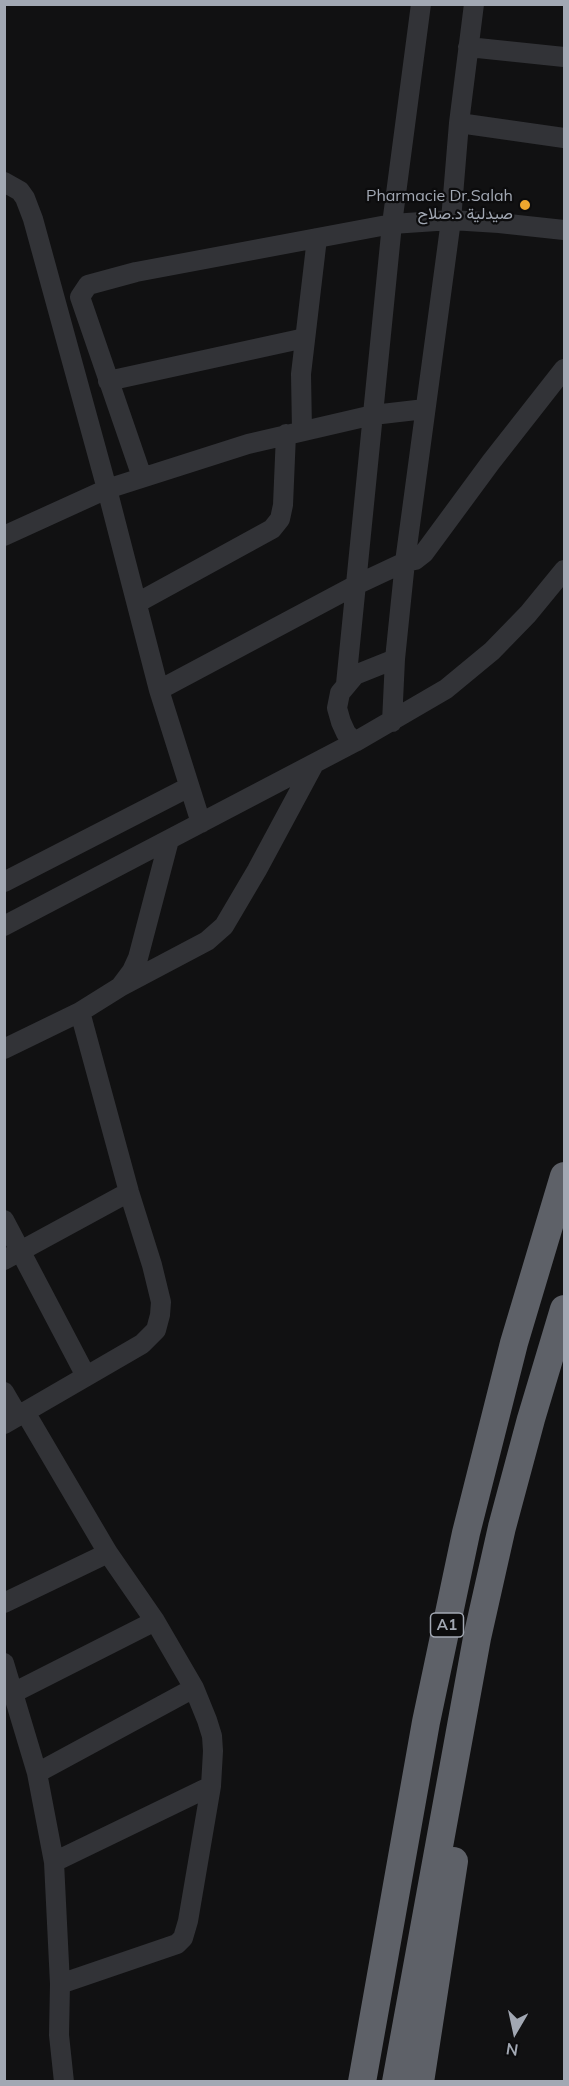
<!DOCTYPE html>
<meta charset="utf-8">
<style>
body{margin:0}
#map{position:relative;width:569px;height:2086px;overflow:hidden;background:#111112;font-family:Mulish,sans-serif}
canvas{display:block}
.frame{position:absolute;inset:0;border:6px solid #a2a8b3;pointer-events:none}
.north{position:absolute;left:485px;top:2002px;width:60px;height:60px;-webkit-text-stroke:4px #0c0c0d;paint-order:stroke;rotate:189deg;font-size:16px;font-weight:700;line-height:24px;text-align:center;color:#a2a8b3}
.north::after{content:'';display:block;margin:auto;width:21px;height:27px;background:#a2a8b3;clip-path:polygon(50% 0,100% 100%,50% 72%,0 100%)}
</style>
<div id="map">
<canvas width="569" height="2086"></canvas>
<div class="frame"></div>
<div class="north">N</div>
</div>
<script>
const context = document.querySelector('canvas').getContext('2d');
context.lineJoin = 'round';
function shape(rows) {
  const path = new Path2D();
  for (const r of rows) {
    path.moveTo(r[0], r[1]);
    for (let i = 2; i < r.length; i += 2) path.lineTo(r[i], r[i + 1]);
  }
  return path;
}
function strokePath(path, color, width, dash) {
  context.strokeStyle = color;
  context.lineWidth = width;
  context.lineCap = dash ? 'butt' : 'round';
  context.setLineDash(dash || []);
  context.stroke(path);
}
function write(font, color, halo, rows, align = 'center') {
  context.font = font + ' Mulish,Vazirmatn,sans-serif';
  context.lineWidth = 4.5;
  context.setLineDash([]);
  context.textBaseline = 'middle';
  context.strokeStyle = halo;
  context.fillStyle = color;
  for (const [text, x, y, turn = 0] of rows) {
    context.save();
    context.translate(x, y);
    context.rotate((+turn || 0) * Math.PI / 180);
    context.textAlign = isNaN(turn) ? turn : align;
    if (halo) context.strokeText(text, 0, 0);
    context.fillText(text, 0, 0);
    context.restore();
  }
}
strokePath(shape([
 [468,47,564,57],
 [459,123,564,138],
 [4,182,20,191,25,198,33,219,107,489,159,690,201,823],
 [108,381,305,338],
 [302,431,301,374,317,238],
 [142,477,80,297,88,285,136,272,392,224,451,220,499,223,564,230],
 [4,536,107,489,248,444,373,415,425,409],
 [137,603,272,529,280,519,283,505,286,434],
 [346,684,392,224,421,4],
 [159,690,356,585,405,562,415,560,424,553,491,462,564,369],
 [392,722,395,659,405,562,451,220,459,123,474,4],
 [355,742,346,733,341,722,337,708,340,693,355,675,395,659],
 [4,882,189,787],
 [4,926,355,742,446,689,492,651,528,614,564,570],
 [120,987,207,941,224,926,257,870,314,764],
 [4,1049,80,1012,120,987,132,971,138,958,169,840],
 [4,1220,86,1376],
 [4,1260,129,1192],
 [4,1392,18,1416],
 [25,1412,108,1553,155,1621,194,1688,207,1720,212,1736,213,1751,211,1786,188,1921,183,1938,177,1944,60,1984],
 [4,1424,142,1344,156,1330,160,1315,161,1302,152,1265,129,1192,80,1012],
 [4,1603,108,1553],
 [4,1663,37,1773,54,1862,60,1984,59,2035,64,2082],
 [13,1693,155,1621],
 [37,1773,194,1688],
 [54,1862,211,1786]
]), '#323337', 20);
strokePath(shape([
 [362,2082,426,1722,466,1533,514,1343,564,1176],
 [396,2082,477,1638,502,1527,531,1419,564,1309],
 [420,2082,454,1861]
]), '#5e6168', 28);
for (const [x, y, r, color] of [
 [525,205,6,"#eda62e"]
]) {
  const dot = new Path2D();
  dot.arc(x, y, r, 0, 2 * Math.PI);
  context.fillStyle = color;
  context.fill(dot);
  strokePath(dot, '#0c0c0d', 2);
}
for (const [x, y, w] of [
 [447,1625,33]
]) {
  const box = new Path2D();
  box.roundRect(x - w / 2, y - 12, w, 24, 4.5);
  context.fillStyle = '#0c0c0d';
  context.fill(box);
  strokePath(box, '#a2a8b3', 1.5);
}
write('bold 15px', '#a2a8b3', null, [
 ["A1",447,1625]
]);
write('16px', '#a2a8b3', '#0c0c0d', [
 ["Pharmacie Dr.Salah",513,196],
 ["صيدلية د.صلاح",513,214]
], 'right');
</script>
